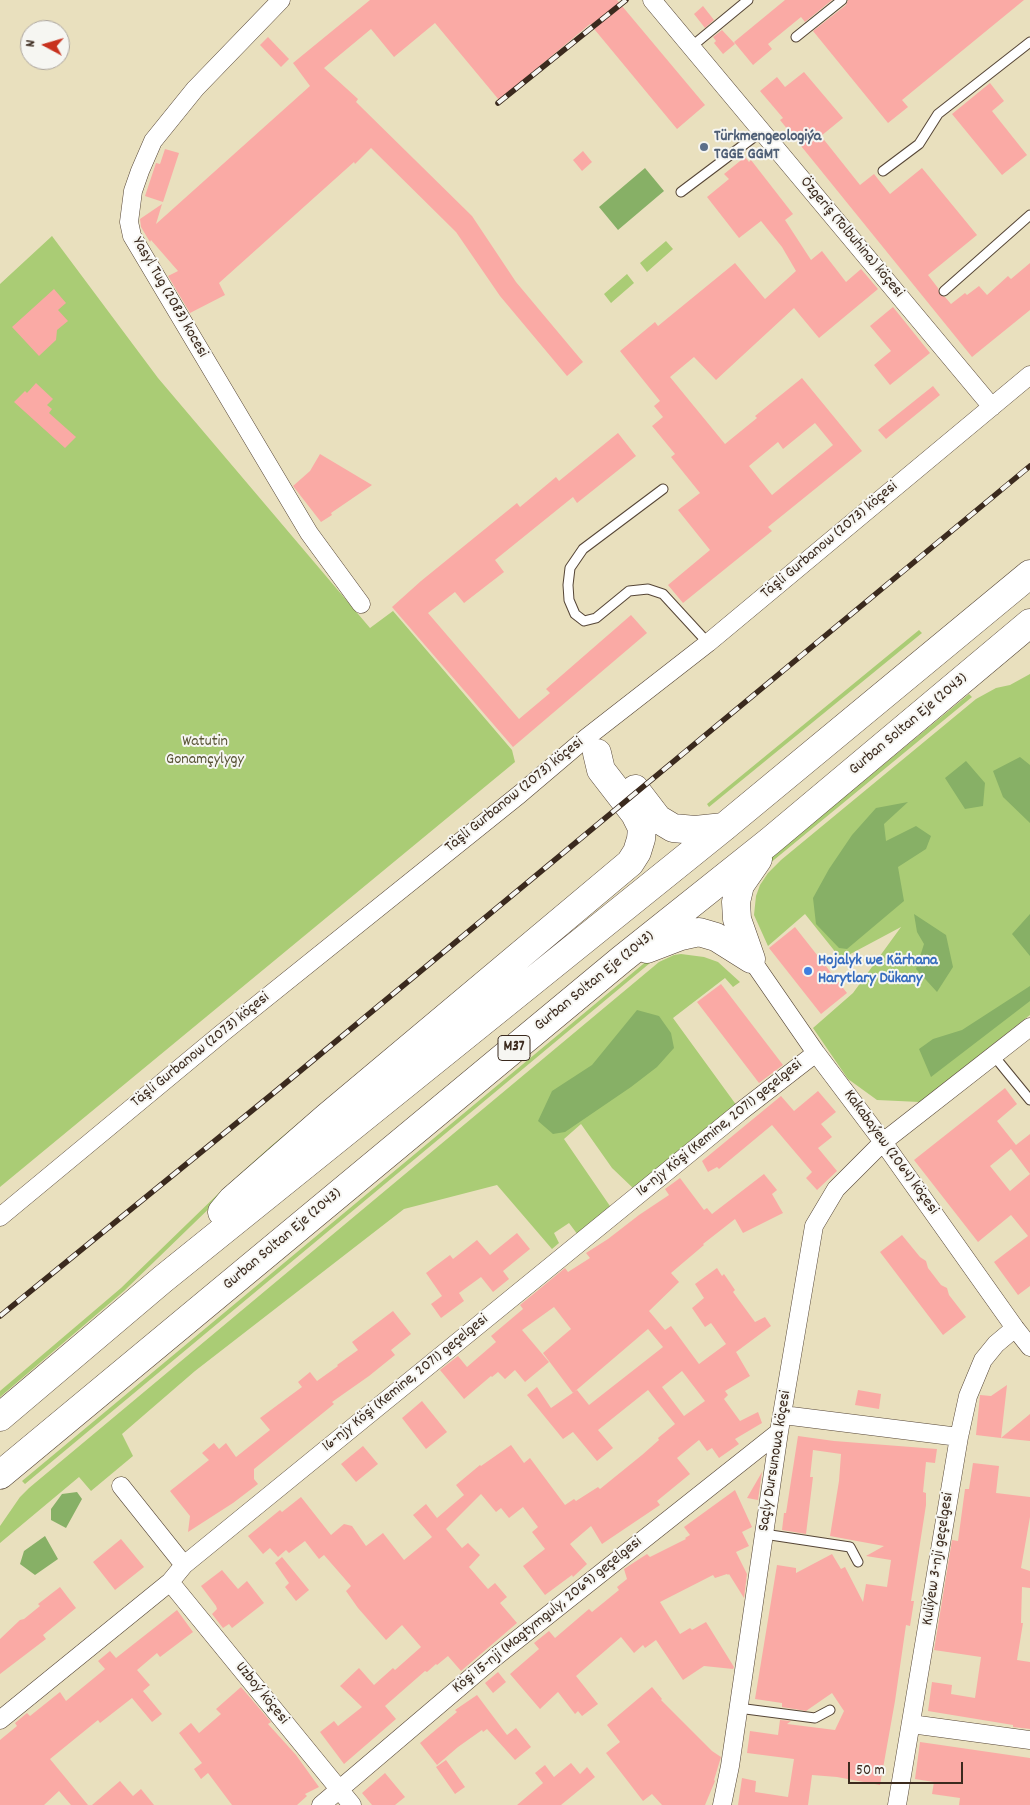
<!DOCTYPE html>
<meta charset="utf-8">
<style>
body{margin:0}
#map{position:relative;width:1030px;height:1805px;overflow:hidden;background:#e9e0be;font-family:Dekko,sans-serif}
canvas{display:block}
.north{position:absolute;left:20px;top:20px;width:50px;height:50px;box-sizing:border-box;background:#f6f6f2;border:1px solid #aba49d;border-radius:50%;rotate:276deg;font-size:14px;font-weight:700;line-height:20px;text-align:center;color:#3b2a1e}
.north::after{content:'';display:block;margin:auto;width:18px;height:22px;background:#c8321e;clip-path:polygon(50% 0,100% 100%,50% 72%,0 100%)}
.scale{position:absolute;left:848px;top:1762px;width:115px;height:22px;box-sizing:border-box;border:2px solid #3b2a1e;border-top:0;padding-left:6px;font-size:15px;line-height:18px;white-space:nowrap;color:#3b2a1e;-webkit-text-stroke:4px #f6f6f2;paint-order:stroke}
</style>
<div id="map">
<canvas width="1030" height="1805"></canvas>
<div class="north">N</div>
<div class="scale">50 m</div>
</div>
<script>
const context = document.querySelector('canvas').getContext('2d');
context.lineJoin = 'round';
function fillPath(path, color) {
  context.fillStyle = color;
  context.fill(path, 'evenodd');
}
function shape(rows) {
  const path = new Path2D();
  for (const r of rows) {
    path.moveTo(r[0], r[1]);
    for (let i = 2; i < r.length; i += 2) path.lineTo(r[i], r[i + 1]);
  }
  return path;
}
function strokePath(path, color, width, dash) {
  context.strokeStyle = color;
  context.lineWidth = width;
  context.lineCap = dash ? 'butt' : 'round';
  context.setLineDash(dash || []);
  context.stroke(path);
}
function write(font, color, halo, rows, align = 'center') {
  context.font = font + ' Dekko,sans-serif';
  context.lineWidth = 4;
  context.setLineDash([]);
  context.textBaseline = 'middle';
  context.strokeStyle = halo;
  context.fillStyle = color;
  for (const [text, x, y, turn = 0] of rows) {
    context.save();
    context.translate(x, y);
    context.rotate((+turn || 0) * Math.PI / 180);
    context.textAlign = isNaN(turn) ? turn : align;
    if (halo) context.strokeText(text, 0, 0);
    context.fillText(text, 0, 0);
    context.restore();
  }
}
fillPath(shape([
 [52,236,158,378,370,628,393,611,512,750,515,762,0,1187,0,284],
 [666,241,673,249,647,272,640,263],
 [627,274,634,283,611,303,604,294],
 [919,630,922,633,709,807,707,804],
 [1030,674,1030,1015,920,1102,877,1100,848,1079,813,1028,853,993,901,927,841,959,805,914,768,946,754,915,756,896,760,885,768,873,781,860,976,699,996,688,1010,685],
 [969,694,972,697,769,864,767,861],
 [611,862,224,1194,124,1291,0,1397,0,1391,121,1288,221,1191,271,1146],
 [681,954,704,957,718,962,740,982,733,987,725,978,673,1018,737,1106,634,1189,612,1168,581,1124,564,1139,612,1209,578,1235,569,1223,554,1233,559,1243,552,1249,497,1185,404,1209,195,1371,122,1434,133,1456,91,1491,79,1477,0,1543,0,1526,20,1497,29,1488,659,962,674,955],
 [654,955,656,958,25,1484,22,1481]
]), '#aacc75');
fillPath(shape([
 [645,168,664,191,618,230,599,207],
 [1020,757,1030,765,1030,823,1003,797,993,771],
 [966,761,985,783,983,806,965,809,945,778],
 [908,802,884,824,886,841,916,826,931,836,926,849,898,867,904,901,847,949,839,948,816,924,813,898,829,869,852,835,876,808],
 [914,914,946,935,953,967,937,992,916,969,924,944,917,932],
 [1030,914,1030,956,1012,934],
 [1030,986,1030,1001,931,1077,919,1049,933,1039,962,1030],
 [637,1010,659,1016,671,1033,674,1048,657,1067,631,1087,565,1132,553,1134,538,1121,552,1091,592,1065],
 [77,1492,82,1499,66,1528,51,1520,51,1509,62,1494],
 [45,1536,58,1559,35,1575,20,1564,24,1551]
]), '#87b066');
fillPath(shape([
 [370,0,617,0,705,105,677,129,590,24,499,100,435,23,394,57,371,29,324,68,358,99,356,102,472,216,516,282,583,362,567,376,500,296,456,232,371,148,355,164,354,162,219,283,225,295,190,313,168,276,178,271,151,240,150,242,141,227,140,219,162,204,156,224,310,86,293,63],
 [785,0,832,0,805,22,801,17,768,44,772,49,753,65,734,42],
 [848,0,1024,0,902,100,908,107,888,123,813,31,846,5],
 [703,6,714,20,705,28,694,14],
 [722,30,735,44,723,54,714,43,716,41,713,37],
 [268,37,289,59,281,67,260,45],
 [804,72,843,118,821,136,860,185,874,174,890,194,922,168,977,235,928,275,938,288,940,295,945,297,951,304,965,293,967,295,979,286,987,295,1008,276,1011,279,1030,263,1030,310,972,357,780,120,783,118,760,91,777,77,785,87],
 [990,83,1004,101,992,111,1027,155,1002,175,952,114],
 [165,149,179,153,163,202,145,196,156,163,160,164],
 [583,151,592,162,582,171,573,160],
 [745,157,749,162,751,160,793,214,785,220,811,260,822,251,846,282,861,269,878,289,819,338,794,308,716,380,694,357,670,377,725,444,757,418,755,416,802,378,862,451,768,527,772,531,683,603,668,585,710,550,678,510,700,493,671,457,675,454,652,426,663,417,654,406,660,401,620,351,655,322,658,326,735,263,765,299,796,271,782,247,761,221,739,238,707,197,729,179,724,174],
 [815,423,833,445,772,495,749,466,778,442,783,449],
 [54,289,66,303,58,310,68,321,57,330,56,340,39,356,12,327],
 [893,307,930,353,890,385,874,365,891,351,870,326],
 [36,383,53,399,47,405,52,409,49,413,76,437,65,448,14,402,25,391,27,393],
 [933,386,940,395,886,439,878,430],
 [618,433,636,456,577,503,573,497,495,560,504,572,464,603,455,592,428,613,519,719,550,693,546,689,631,615,647,633,513,747,392,607,421,581,517,503,520,507,556,477,559,481],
 [320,454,372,485,331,513,332,515,321,522,293,486,310,471],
 [795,927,847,993,821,1014,769,948],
 [721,984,783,1065,759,1083,697,1002],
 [1005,1088,1017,1104,997,1121,1016,1145,1030,1134,1030,1174,1011,1149,990,1166,1010,1191,1030,1174,1030,1286,1018,1295,994,1262,1028,1236,1011,1215,978,1242,914,1160],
 [818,1091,836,1112,821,1124,832,1137,818,1148,837,1171,817,1190,806,1178,812,1172,772,1125,719,1169,717,1167,708,1172,702,1161,781,1096,794,1111],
 [764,1174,777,1190,772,1194,783,1213,743,1233,735,1219,703,1244,704,1245,671,1273,679,1282,649,1311,665,1330,671,1326,699,1364,726,1344,711,1323,705,1327,692,1308,704,1298,695,1284,717,1268,722,1276,724,1274,735,1290,733,1292,755,1322,765,1317,771,1326,736,1352,750,1376,725,1391,728,1395,724,1399,740,1421,758,1412,762,1423,735,1439,739,1444,719,1458,712,1448,707,1451,699,1440,677,1458,690,1474,657,1501,660,1505,602,1544,591,1526,570,1544,587,1564,573,1577,572,1575,545,1595,523,1566,545,1549,532,1532,538,1527,523,1507,509,1518,501,1508,496,1512,481,1494,446,1529,462,1548,468,1543,480,1555,469,1567,488,1589,495,1583,507,1597,500,1603,517,1623,461,1671,448,1656,437,1665,436,1664,427,1672,425,1671,385,1706,396,1719,344,1764,320,1732,334,1721,338,1726,362,1707,340,1686,359,1668,374,1685,393,1668,395,1670,421,1647,402,1625,386,1640,358,1608,346,1591,351,1586,324,1555,319,1559,305,1541,289,1553,286,1550,278,1557,270,1548,263,1554,248,1536,280,1510,282,1512,301,1497,331,1535,344,1524,352,1526,366,1546,383,1533,404,1560,432,1537,413,1515,426,1504,437,1518,464,1495,456,1485,480,1465,481,1466,511,1445,524,1463,530,1458,565,1505,574,1499,576,1501,598,1487,600,1489,642,1455,659,1440,658,1438,675,1424,648,1390,598,1430,613,1448,597,1461,573,1432,563,1439,527,1395,537,1387,551,1408,577,1390,589,1405,663,1347,648,1329,573,1393,543,1353,571,1329,554,1307,522,1330,549,1362,525,1382,515,1370,505,1379,498,1372,492,1377,491,1376,464,1399,440,1370,458,1356,467,1367,496,1342,491,1336,523,1309,520,1305,565,1268,568,1272,590,1258,586,1253,608,1239,639,1215,669,1195,665,1189,680,1178,704,1210,707,1208,712,1214],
 [682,1371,705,1401,684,1416,662,1387],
 [517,1233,530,1249,503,1271,509,1279,493,1292,481,1277,459,1293,464,1301,441,1318,431,1304,442,1296,426,1273,450,1255,453,1259,477,1240,490,1255],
 [902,1235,920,1257,926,1261,928,1268,941,1285,947,1288,949,1295,966,1317,943,1335,880,1252],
 [393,1311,411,1334,391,1350,395,1355,369,1376,332,1402,334,1404,254,1469,254,1479,258,1484,233,1503,188,1532,190,1516,170,1491,209,1460,202,1453,214,1443,219,1449,226,1443,236,1457,270,1430,260,1418,302,1387,298,1382,310,1372,317,1381,338,1366,337,1365,358,1350,352,1342],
 [1007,1385,1001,1438,1030,1414,1030,1441,1001,1438,976,1435,980,1395,991,1396],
 [858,1390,881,1394,879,1409,855,1405],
 [422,1401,447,1432,426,1449,402,1418],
 [798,1436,834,1441,937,1449,935,1463,926,1462,923,1492,926,1493,926,1505,911,1601,914,1601,910,1626,906,1625,895,1701,880,1785,837,1777,812,1775,808,1805,738,1805,742,1778,756,1781,755,1792,788,1797,794,1759,747,1753,750,1731,778,1735,780,1720,791,1721,787,1724,835,1730,844,1711,832,1693,806,1711,782,1707,782,1703,755,1699,777,1565,796,1568,796,1573,832,1554,841,1569,845,1567,863,1602,866,1584,887,1587,891,1560,866,1556,884,1546,830,1536,839,1481,841,1454,813,1450,810,1477,813,1477,806,1534,782,1530,784,1513,786,1513],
 [363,1446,378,1464,356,1482,341,1464],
 [973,1463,999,1466,996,1493,1030,1497,1030,1517,1021,1568,1030,1571,1030,1588,1022,1587,1021,1623,1023,1623,1017,1660,1030,1662,1030,1729,1013,1727,1013,1725,928,1711,932,1682,952,1685,951,1694,975,1698,981,1657,934,1650,952,1540,958,1541,965,1489,969,1489],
 [762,1472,758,1500,747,1498],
 [735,1490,752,1527,742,1532,749,1546,736,1552,747,1574,744,1598,729,1574,728,1575,727,1574,715,1578,713,1575,660,1602,680,1634,690,1628,692,1630,706,1622,734,1667,733,1669,704,1666,683,1680,656,1640,645,1648,643,1645,634,1653,621,1637,576,1676,598,1704,582,1716,578,1711,575,1714,558,1692,540,1709,510,1674,539,1649,534,1643,549,1631,555,1638,589,1609,592,1612,619,1590,617,1587,627,1579,624,1569,647,1554,650,1557,686,1539,685,1538,690,1535,684,1527],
 [121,1539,144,1567,115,1590,93,1562],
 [282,1557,309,1590,296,1601,285,1587,289,1583,275,1563],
 [222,1570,238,1589,247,1581,264,1603,232,1628,229,1624,223,1628,212,1614,217,1609,216,1606,201,1586],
 [60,1587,76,1608,43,1635,46,1639,0,1674,0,1639,20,1620,24,1619,40,1606,38,1604],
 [177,1610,193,1632,160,1657,157,1653,137,1670,150,1685,143,1691,162,1714,152,1722,132,1698,100,1723,98,1720,50,1759,88,1805,71,1805,59,1791,44,1805,0,1805,0,1740,17,1726,15,1723,27,1713,30,1716,60,1692,66,1701,105,1669,98,1661,110,1651,116,1658],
 [498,1672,506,1682,493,1693,485,1683],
 [241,1687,271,1722,268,1724,296,1755,319,1787,305,1794,307,1796,297,1805,232,1805,208,1773,201,1779,194,1769,202,1763,179,1733,191,1723,199,1733,221,1714,216,1709],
 [652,1687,662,1699,661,1700,712,1751,721,1757,714,1780,715,1781,705,1805,662,1805,652,1794,643,1801,606,1753,620,1742,607,1725],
 [477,1695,507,1735,516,1728,531,1747,515,1760,487,1729,483,1732,482,1730,458,1747,437,1765,420,1743,457,1712,455,1710],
 [920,1742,1030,1758,1030,1805,959,1805,960,1798,932,1794,934,1782,915,1779],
 [446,1760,465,1787,455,1794,436,1767],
 [571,1763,580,1774,587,1767,595,1777,561,1805,517,1805,543,1783,535,1773,545,1765,554,1777],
 [385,1773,405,1797,395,1805,372,1805,362,1793],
 [120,1781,133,1796,141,1789,154,1805,92,1805]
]), '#faaaa5');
const lane = shape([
 [796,37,842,0],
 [691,47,748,0],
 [883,171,919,144,938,114,1030,42],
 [681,192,762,131],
 [944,291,1030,215],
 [663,489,583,549,570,568,568,585,569,600,575,614,584,621,596,618,629,591,648,589,663,594,708,643],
 [994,1056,1030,1100],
 [764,1534,850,1547,858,1562],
 [738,1708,815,1718,830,1710]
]);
const street = shape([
 [281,0,195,89,153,141,140,171,133,191,129,222,132,236,309,533,361,604],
 [652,0,992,407],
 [751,959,816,1053,883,1142,1015,1328,1030,1347],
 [0,1217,221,1034,520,794,586,738,708,643,1030,375],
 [783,1415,959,1437],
 [121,1486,184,1565],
 [170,1582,352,1805],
 [0,1720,170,1582,184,1565,740,1112,816,1053],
 [911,1724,1030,1740],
 [321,1805,494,1658,779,1432],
 [722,1805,730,1766,779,1432,814,1226,836,1189,883,1142,1030,1027],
 [897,1805,959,1437,968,1396,983,1360,996,1344,1015,1328]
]);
const highway = shape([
 [635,789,658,819,673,828,695,830,724,827],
 [647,949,681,936,699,932,716,937,751,959],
 [751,959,737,919,736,902,740,885,758,859],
 [222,1212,232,1200,327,1117,630,863,637,852,641,839,642,828,635,814,601,770,597,753],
 [0,1417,163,1279,724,827,1030,574],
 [0,1475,622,959,770,841,1030,623]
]);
strokePath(lane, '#554536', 11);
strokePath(street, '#554536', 19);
strokePath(highway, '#554536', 29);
strokePath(lane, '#fff', 9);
strokePath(street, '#fff', 18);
strokePath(highway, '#fff', 28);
const rail = shape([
 [498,103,626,0],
 [0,1316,276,1091,1030,466]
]);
strokePath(rail, '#3b2a1e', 5.5);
strokePath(rail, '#f6f6f2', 4, [11]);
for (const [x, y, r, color] of [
 [704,147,5,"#5c6f8a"],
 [808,971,5,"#3f7fe0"]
]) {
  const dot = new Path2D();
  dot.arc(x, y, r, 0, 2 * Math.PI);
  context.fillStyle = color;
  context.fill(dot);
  strokePath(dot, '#f6f6f2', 2);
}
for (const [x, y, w] of [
 [514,1048,32]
]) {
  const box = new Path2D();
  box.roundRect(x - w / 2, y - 12.5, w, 25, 4);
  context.fillStyle = '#f6f6f2';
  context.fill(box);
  strokePath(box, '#3b2a1e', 1);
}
write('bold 15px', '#3b2a1e', null, [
 ["M37",514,1048]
]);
write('bold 16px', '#4e5e75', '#f6f6f2', [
 ["Türkmengeologiýa",714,138],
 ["TGGE GGMT",714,156]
], 'left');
write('16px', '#3b2a1e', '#f6f6f2', [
 ["Özgeriş (Tolbuhina) köçesi",851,238,50],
 ["Yasyl Tug (2083) kocesi",169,298,60],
 ["Täşli Gurbanow (2073) köçesi",830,541,-40],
 ["Gurban Soltan Eje (2043)",909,725,-40],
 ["Täşli Gurbanow (2073) köçesi",515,796,-39],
 ["Gurban Soltan Eje (2043)",595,982,-39],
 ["Täşli Gurbanow (2073) köçesi",201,1051,-39],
 ["16-njy Köşi (Kemine, 2071) geçelgesi",720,1129,-39],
 ["Kakabaýew (2064) köçesi",890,1153,54],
 ["Gurban Soltan Eje (2043)",283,1240,-40],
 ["16-njy Köşi (Kemine, 2071) geçelgesi",406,1384,-39],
 ["Saçly Dursunowa köçesi",776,1461,-81],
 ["Kuliýew 3-nji geçelgesi",939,1559,-81],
 ["Köşi 15-nji (Magtymguly, 2069) geçelgesi",548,1616,-39],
 ["Uzboý köçesi",261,1694,51]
]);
write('16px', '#575234', '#f6f6f2', [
 ["Watutin",205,743],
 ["Gonamçylygy",205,761]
]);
write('bold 16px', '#366cbe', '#f6f6f2', [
 ["Hojalyk we Kärhana",818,962],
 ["Harytlary Dükany",818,980]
], 'left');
</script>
